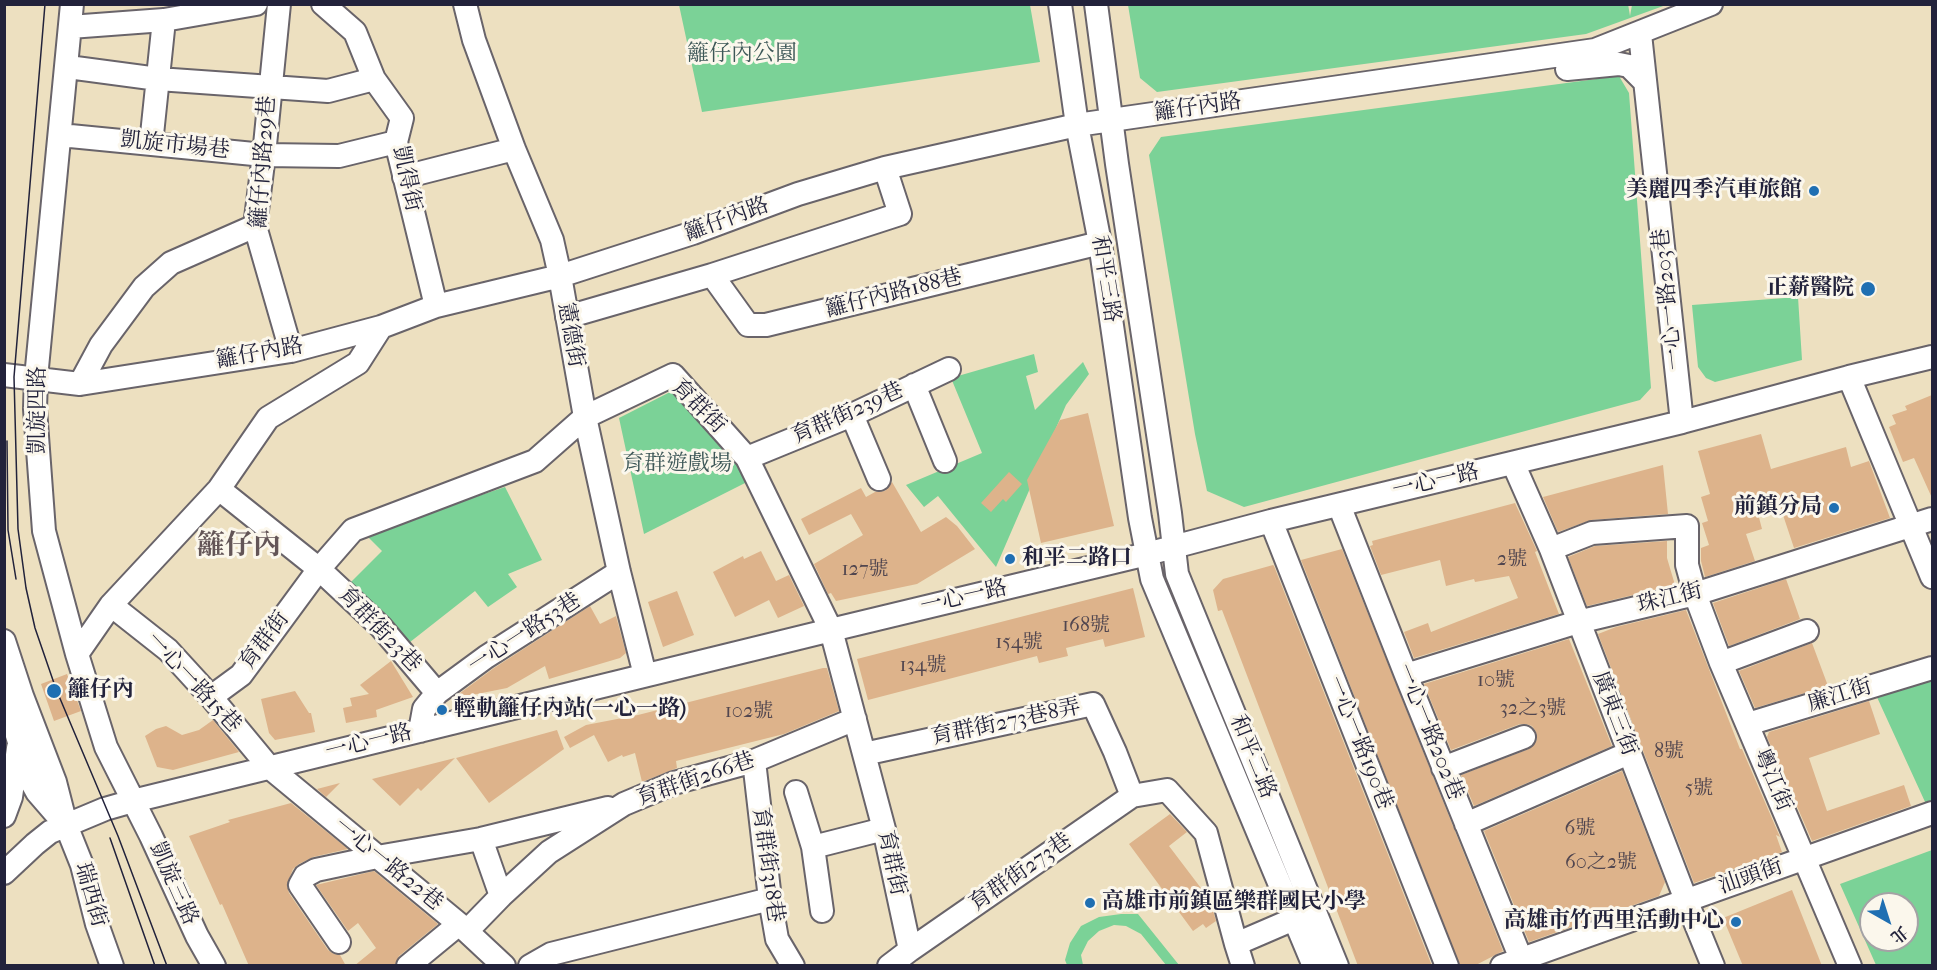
<!DOCTYPE html>
<meta charset="utf-8">
<style>
body{margin:0}
#map{position:relative;width:1937px;height:970px;overflow:hidden;background:#ede0c0;font-family:"IM FELL French Canon","Noto Serif TC",serif}
canvas{display:block}
.frame{position:absolute;inset:0;border:6px solid #22223b;pointer-events:none}
.north{position:absolute;left:1859px;top:892px;width:60px;height:60px;box-sizing:border-box;background:#fbf7ec;border:2px solid #a4a2a5;border-radius:50%;rotate:141deg;font-size:16px;font-weight:700;line-height:24px;text-align:center;color:#22223b}
.north::after{content:'';display:block;margin:auto;width:21px;height:27px;background:#1f6fb2;clip-path:polygon(50% 0,100% 100%,50% 72%,0 100%)}
</style>
<div id="map">
<canvas width="1937" height="970"></canvas>
<div class="frame"></div>
<div class="north">北</div>
</div>
<script>
const context = document.querySelector('canvas').getContext('2d');
context.lineJoin = 'round';
function fillPath(path, color) {
  context.fillStyle = color;
  context.fill(path, 'evenodd');
}
function shape(rows) {
  const path = new Path2D();
  for (const r of rows) {
    path.moveTo(r[0], r[1]);
    for (let i = 2; i < r.length; i += 2) path.lineTo(r[i], r[i + 1]);
  }
  return path;
}
function strokePath(path, color, width, dash) {
  context.strokeStyle = color;
  context.lineWidth = width;
  context.lineCap = dash ? 'butt' : 'round';
  context.setLineDash(dash || []);
  context.stroke(path);
}
function write(font, color, halo, rows, align = 'center') {
  context.font = font + ' "IM FELL French Canon","Noto Serif TC",serif';
  context.lineWidth = 6;
  context.setLineDash([]);
  context.textBaseline = 'middle';
  context.strokeStyle = halo;
  context.fillStyle = color;
  for (const [text, x, y, turn = 0] of rows) {
    context.save();
    context.translate(x, y);
    context.rotate((+turn || 0) * Math.PI / 180);
    context.textAlign = isNaN(turn) ? turn : align;
    if (halo) context.strokeText(text, 0, 0);
    context.fillText(text, 0, 0);
    context.restore();
  }
}
fillPath(shape([
 [1628,4,1630,16,1632,5,1666,5,1586,34,1157,92,1140,78,1128,5],
 [679,5,1030,5,1040,62,702,112],
 [1619,76,1629,93,1651,388,1640,400,1244,507,1207,491,1195,434,1149,155,1161,137],
 [1798,297,1802,360,1715,382,1706,378,1698,367,1692,305],
 [1034,354,1038,372,1026,376,1035,410,1083,362,1089,374,1066,405,996,567,938,496,924,507,906,485,982,453,951,378],
 [674,390,735,462,749,481,644,534,619,418],
 [505,487,542,560,508,574,517,587,488,607,475,591,405,646,349,584,382,551,365,534],
 [1932,675,1932,802,1926,804,1876,695],
 [1932,850,1932,965,1876,965,1840,884],
 [1871,904,1907,904,1907,940,1871,940],
 [1121,914,1138,914,1179,965,1166,965,1141,934,1126,926,1114,925,1099,931,1088,941,1081,955,1083,965,1067,965,1065,960,1070,943,1081,926,1099,917]
]), '#7bd297');
fillPath(shape([
 [1932,395,1932,498,1914,458,1903,462,1889,427,1896,424,1892,415,1907,410,1905,406],
 [1088,413,1114,526,1041,543,1027,480,1060,420],
 [1761,434,1771,469,1846,447,1851,467,1869,461,1890,518,1794,548,1778,500,1756,506,1762,529,1746,534,1755,561,1705,577,1701,561,1701,548,1709,545,1702,523,1708,521,1701,497,1710,494,1698,451],
 [1663,465,1668,514,1591,520,1558,532,1543,497],
 [1009,472,1022,484,1006,502,1003,499,991,512,981,503],
 [892,482,921,532,946,517,957,526,975,549,917,584,836,601,831,593,828,594,814,564,863,535,851,514,809,535,801,519,861,488,866,497,875,492,885,491],
 [1515,503,1537,551,1535,552,1559,614,1414,658,1404,632,1428,623,1431,632,1518,598,1509,576,1475,582,1474,579,1446,586,1440,560,1381,575,1370,546,1373,545,1372,541],
 [1667,541,1667,558,1675,585,1587,606,1568,557,1595,546],
 [1342,549,1503,951,1474,966,1460,966,1301,560],
 [761,551,776,581,789,575,804,606,778,618,769,600,735,617,713,572,743,556,744,559],
 [1273,565,1274,566,1432,966,1358,966,1222,610,1218,611,1213,590,1223,579],
 [1786,579,1800,619,1729,646,1713,603],
 [1133,588,1145,637,1105,647,1103,639,1066,648,1068,656,1039,663,1037,656,868,700,857,659],
 [677,591,694,635,663,647,648,602],
 [590,606,600,624,616,616,626,653,620,658,549,679,545,666,507,688,452,699,494,668],
 [1686,610,1740,749,1742,749,1780,837,1776,835,1782,852,1694,883,1598,634,1616,627],
 [1569,639,1612,746,1474,806,1461,775,1529,749,1537,740,1536,732,1532,726,1526,724,1520,724,1451,750,1424,684],
 [1812,643,1828,686,1755,708,1739,671],
 [391,661,413,697,376,710,377,717,346,723,343,708,352,706,350,698,369,694,360,685],
 [823,668,827,668,839,711,784,734,676,761,677,768,642,782,635,753,623,757,622,755,608,762,594,735,570,748,564,737,586,725,638,715],
 [67,674,81,711,54,721,41,684],
 [295,691,309,713,311,713,315,732,275,740,269,733,261,699],
 [1869,701,1880,734,1809,758,1827,811,1904,785,1911,806,1812,841,1767,737,1769,732],
 [213,720,239,752,173,770,157,767,145,736,156,729,166,726,182,735,199,730],
 [557,730,564,749,489,803,456,758],
 [455,758,421,791,418,788,400,806,372,779],
 [1622,771,1665,882,1659,896,1529,942,1484,831],
 [340,783,326,797,317,789],
 [291,803,348,849,313,857,299,864,293,869,287,885,289,893,328,950,334,954,340,955,346,966,249,966,222,904,220,905,189,836,230,822,228,820],
 [1170,814,1187,832,1169,846,1210,900,1216,921,1206,928,1203,924,1193,931,1129,844],
 [374,871,438,924,399,956,395,966,354,966,376,948,358,923,348,931,316,885],
 [1792,890,1822,966,1743,966,1723,918]
]), '#ddb38b');
const minor = shape([
 [72,4,36,378,35,409,44,531,77,654,106,747,151,836,197,936,214,966],
 [279,4,264,155,255,226,291,351],
 [323,4,355,32,374,79,402,118,396,142,436,306],
 [465,4,474,40,514,149,552,240,560,276,585,417,619,572,645,675],
 [1060,4,1077,125,1100,243,1140,518,1152,579,1314,966],
 [1096,4,1117,164,1170,513,1177,574,1337,966],
 [70,27,164,20,256,4],
 [1640,34,1682,422],
 [68,67,158,79,328,91,374,79],
 [1567,69,1619,64,1629,66,1644,81],
 [60,135,264,155,339,156,396,142],
 [151,144,164,20],
 [404,177,514,149],
 [712,275,748,325,766,325,1100,243],
 [567,317,712,275,900,214,885,168],
 [4,375,80,384,291,351,381,327,436,306,560,276,693,233,798,194,885,168,1077,125,1595,50,1711,4],
 [1849,377,1932,577],
 [80,384,101,345,144,287,171,263,255,226],
 [914,385,945,461],
 [852,415,879,479],
 [747,458,852,415,949,369],
 [1513,463,1551,549,1686,900,1713,966],
 [219,489,319,569,381,627,437,693],
 [1339,505,1406,675,1521,959],
 [1271,521,1447,966],
 [1551,549,1592,533,1687,526,1687,565,1695,594,1721,663,1850,966],
 [111,605,168,650,211,697,269,767,459,924,504,966],
 [4,641,22,696,55,782,66,825,82,865,97,924,112,966],
 [77,654,111,605,219,489,268,418,358,363,381,327],
 [1721,663,1807,631],
 [1406,675,1578,622,1695,594,1932,519],
 [4,693,31,781,37,792,63,822],
 [211,697,241,675,319,569,353,530,535,461,585,417,673,375,747,458,831,630,884,829,910,950,889,966],
 [1748,724,1932,668],
 [420,731,424,709,437,693,486,657,619,572],
 [864,754,1093,704,1115,752,1132,796,1167,790,1206,833,1236,944],
 [754,761,770,899,777,939,793,966],
 [1443,768,1524,737],
 [796,792,813,847,822,911],
 [4,816,11,797,18,748],
 [1466,824,1629,753],
 [481,839,501,896],
 [813,847,884,829],
 [4,873,35,844,50,832,105,809,133,801,831,630,1147,554,1271,521,1682,422,1849,377,1932,357],
 [467,931,501,896,549,852,624,804,674,783,754,761,855,719],
 [339,942,300,885,305,876,316,870,377,857,481,839,608,808],
 [910,950,1132,796],
 [408,966,459,924],
 [530,966,551,954,770,899],
 [1243,966,1236,944,1308,913],
 [1502,966,1932,813]
]);
strokePath(minor, '#69646a', 26);
strokePath(minor, '#fff', 22);
strokePath(shape([
 [45,4,14,377,18,529,26,588,35,628,56,689,118,836,167,966],
 [7,441,8,530,16,579],
 [110,838,155,966]
]), '#22223b', 1.5);
for (const [x, y, r, color] of [
 [1814,191,6,"#1f6fb2"],
 [1868,289,8,"#1f6fb2"],
 [1834,508,6,"#1f6fb2"],
 [1010,559,6,"#1f6fb2"],
 [54,691,8,"#1f6fb2"],
 [442,710,6,"#1f6fb2"],
 [1090,903,6,"#1f6fb2"],
 [1736,922,6,"#1f6fb2"]
]) {
  const dot = new Path2D();
  dot.arc(x, y, r, 0, 2 * Math.PI);
  context.fillStyle = color;
  context.fill(dot);
  strokePath(dot, '#fbf7ec', 2);
}
write('20px', '#51464f', null, [
 ["2號",1512,560],
 ["127號",865,570],
 ["168號",1086,626],
 ["154號",1019,643],
 ["134號",923,666],
 ["10號",1496,681],
 ["32之3號",1533,709],
 ["102號",749,712],
 ["8號",1669,752],
 ["5號",1699,789],
 ["6號",1580,829],
 ["60之2號",1601,863]
]);
write('22px', '#3d5757', '#fbf7ec', [
 ["籬仔內公園",742,55],
 ["育群遊戲場",677,465]
]);
write('22px', '#22223b', '#fbf7ec', [
 ["籬仔內路",1198,108,-8],
 ["凱旋市場巷",175,146,6],
 ["籬仔內路29巷",264,162,-86],
 ["凱得街",406,179,78],
 ["籬仔內路",727,220,-20],
 ["和平三路",1105,279,81],
 ["籬仔內路188巷",894,294,-14],
 ["一心一路203巷",1669,299,-96],
 ["憲德街",570,335,80],
 ["籬仔內路",260,354,-10],
 ["育群街",698,407,45],
 ["凱旋四路",39,410,-90],
 ["育群街239巷",848,414,-24],
 ["一心一路",1436,482,-13],
 ["一心一路",964,598,-13],
 ["珠江街",1670,599,-14],
 ["育群街23巷",379,630,46],
 ["一心一路53巷",525,634,-33],
 ["育群街",265,641,-53],
 ["一心一路15巷",193,683,47],
 ["廉江街",1840,696,-17],
 ["廣東三街",1614,714,69],
 ["育群街273巷8弄",1006,723,-12],
 ["一心一路202巷",1429,732,68],
 ["一心一路",369,743,-14],
 ["一心一路190巷",1359,743,68],
 ["和平二路",1252,757,68],
 ["育群街266巷",696,780,-19],
 ["粵江街",1772,780,67],
 ["育群街",891,863,78],
 ["一心一路22巷",388,865,39],
 ["育群街318巷",767,865,82],
 ["育群街273巷",1021,873,-35],
 ["汕頭街",1751,877,-19],
 ["凱旋三路",173,884,66],
 ["瑞西街",90,895,74]
]);
write('bold 22px', '#22223b', '#fbf7ec', [
 ["美麗四季汽車旅館",1802,191],
 ["正薪醫院",1854,289],
 ["前鎮分局",1822,508],
 ["和平二路口",1022,559,"left"],
 ["籬仔內",68,691,"left"],
 ["輕軌籬仔內站(一心一路)",454,710,"left"],
 ["高雄市前鎮區樂群國民小學",1102,903,"left"],
 ["高雄市竹西里活動中心",1724,922]
], 'right');
write('bold 28px', '#635557', '#fbf7ec', [
 ["籬仔內",239,547]
]);
</script>
